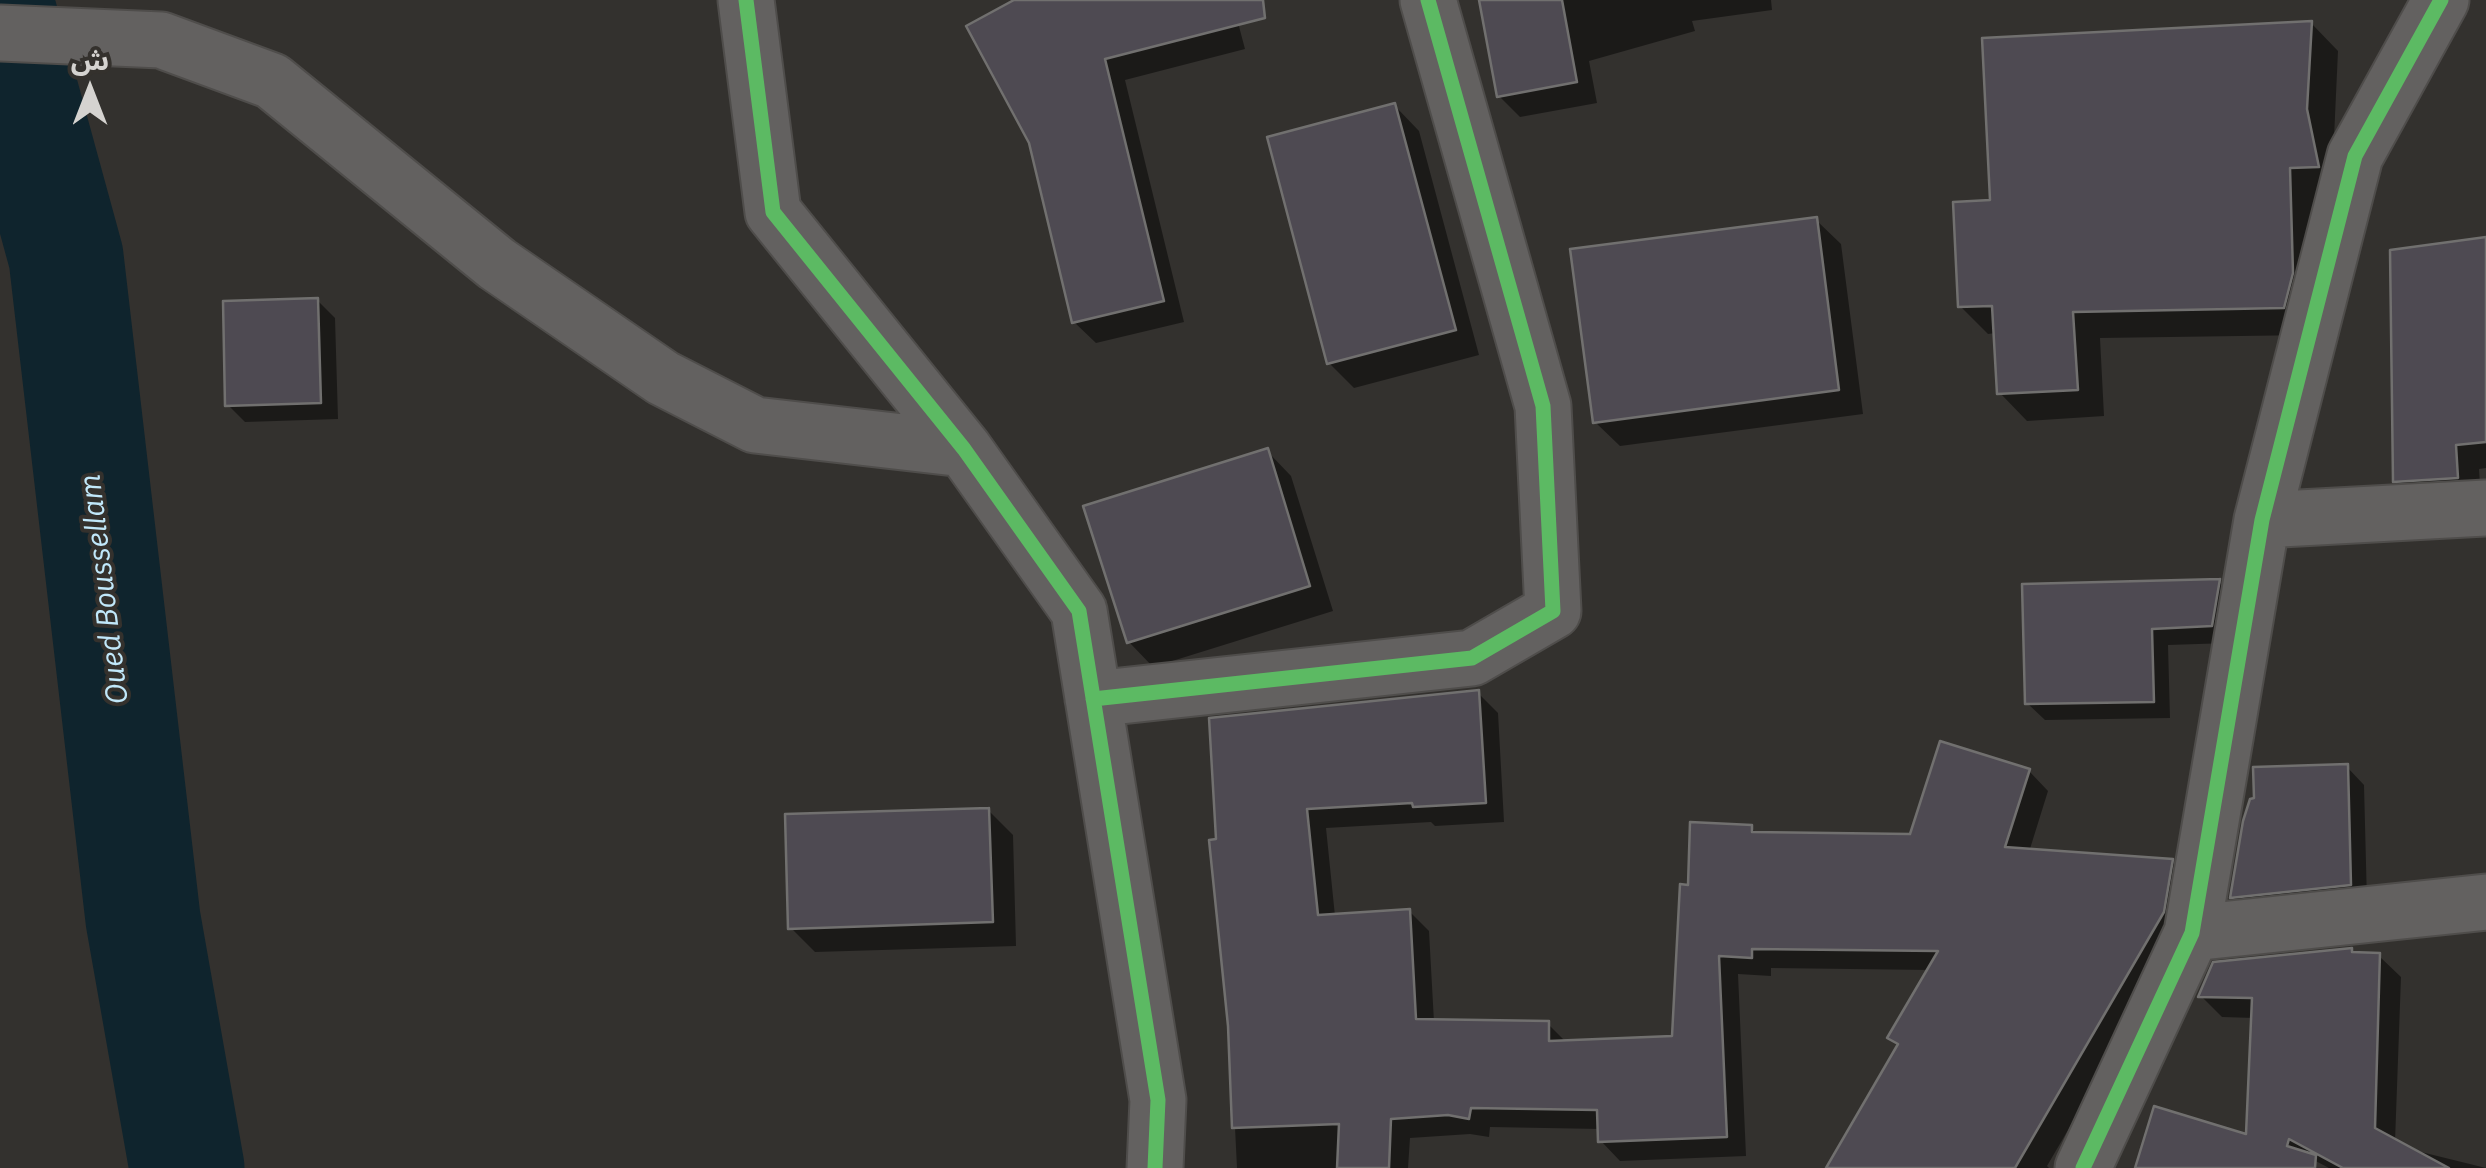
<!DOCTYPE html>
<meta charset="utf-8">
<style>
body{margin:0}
#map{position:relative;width:2486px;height:1168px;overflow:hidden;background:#33312e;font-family:"IBM Plex Sans","Noto Sans Arabic",sans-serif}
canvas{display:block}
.north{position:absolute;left:40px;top:40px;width:100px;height:100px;-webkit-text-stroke:8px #34312d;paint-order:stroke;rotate:0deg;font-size:28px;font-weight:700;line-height:40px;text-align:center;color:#d5d3d0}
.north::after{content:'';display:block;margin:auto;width:35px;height:45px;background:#d5d3d0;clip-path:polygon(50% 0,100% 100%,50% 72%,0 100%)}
</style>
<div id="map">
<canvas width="2486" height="1168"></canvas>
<div class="north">ش</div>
</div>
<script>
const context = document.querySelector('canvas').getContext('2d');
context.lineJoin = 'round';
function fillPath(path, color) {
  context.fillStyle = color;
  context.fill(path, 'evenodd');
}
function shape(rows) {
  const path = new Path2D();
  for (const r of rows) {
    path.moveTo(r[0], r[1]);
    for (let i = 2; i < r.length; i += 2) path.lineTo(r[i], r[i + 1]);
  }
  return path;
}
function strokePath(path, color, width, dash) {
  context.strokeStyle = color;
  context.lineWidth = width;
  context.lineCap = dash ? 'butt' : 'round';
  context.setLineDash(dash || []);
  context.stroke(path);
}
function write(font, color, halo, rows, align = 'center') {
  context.font = font + ' "IBM Plex Sans",sans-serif';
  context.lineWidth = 8;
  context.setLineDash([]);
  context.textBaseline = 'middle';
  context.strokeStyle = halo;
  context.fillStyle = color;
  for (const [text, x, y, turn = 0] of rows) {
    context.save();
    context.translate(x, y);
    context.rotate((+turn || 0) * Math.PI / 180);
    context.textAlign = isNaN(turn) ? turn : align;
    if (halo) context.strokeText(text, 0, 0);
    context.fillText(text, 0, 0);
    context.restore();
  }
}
fillPath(shape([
 [1019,0,1232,0,1245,49,1125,80,1184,322,1096,343,1074,322],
 [1482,0,1771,0,1772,10,1692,21,1695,31,1589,61,1597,103,1520,117,1499,96],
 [2311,23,2338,51,2334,138,2311,335,2100,338,2104,416,2027,421,2000,393,1996,333,1988,334,1960,306,1993,202],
 [1395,106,1419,131,1479,355,1354,388,1329,363],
 [1816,220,1841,244,1863,414,1620,446,1595,422],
 [2486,239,2486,468,2479,469,2481,502,2420,505,2395,481],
 [317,300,335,318,338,419,245,422,228,405],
 [1267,451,1291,476,1333,611,1153,667,1129,642],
 [2219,582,2237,599,2229,643,2168,645,2170,718,2045,720,2027,703],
 [1478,693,1498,713,1504,822,1435,826,1431,822,1326,828,1335,916,1409,911,1429,931,1434,1022,1548,1024,1567,1043,1674,1038,1690,887,1751,827,1758,835,1912,837,2029,771,2048,791,2029,852,2172,862,2191,882,2183,933,2047,1166,2049,1168,1829,1168,1900,1047,1891,1038,1930,970,1771,968,1771,976,1738,974,1746,1156,1620,1161,1601,1141,1600,1129,1490,1127,1489,1137,1470,1134,1410,1138,1408,1168,1237,1168,1230,1026,1212,842],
 [2347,767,2364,785,2367,902,2250,914,2232,897],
 [988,810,1013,835,1016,946,815,952,791,928],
 [2351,950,2356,955,2379,956,2401,977,2395,1142,2409,1149,2486,1168,2329,1168,2310,1158,2307,1168,2138,1168,2249,1137,2254,1018,2222,1017,2201,996]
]), '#0007');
strokePath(shape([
 [0,16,66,257,143,919,187,1168]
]), '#0f242d', 115);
const building = shape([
 [1014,0,1263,0,1265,18,1105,59,1164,301,1072,323,1029,143,966,26,1014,0],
 [1479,0,1562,0,1577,82,1497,97,1479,0],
 [2312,21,2307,109,2319,167,2290,168,2293,273,2284,308,2073,312,2078,390,1997,394,1992,306,1958,307,1953,202,1990,200,1982,38,2312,21],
 [1395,103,1456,330,1327,364,1267,137,1395,103],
 [1817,217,1839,390,1593,423,1570,249,1817,217],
 [2486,237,2486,442,2456,445,2458,478,2393,482,2390,250,2486,237],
 [318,298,321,403,225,406,223,301,318,298],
 [1268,448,1310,586,1127,643,1083,506,1268,448],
 [2220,579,2212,626,2152,629,2154,702,2025,704,2022,584,2220,579],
 [1479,690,1486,803,1413,807,1412,803,1307,809,1318,915,1410,909,1416,1019,1549,1021,1549,1041,1672,1036,1680,884,1688,885,1690,822,1752,825,1752,832,1910,834,1940,741,2030,769,2005,847,2173,859,2164,912,2015,1168,1826,1168,1898,1044,1887,1038,1938,951,1752,949,1752,958,1719,956,1727,1137,1598,1142,1597,1110,1471,1108,1469,1119,1448,1115,1391,1119,1389,1168,1337,1168,1339,1124,1232,1128,1228,1026,1209,840,1216,839,1209,718,1479,690],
 [2348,764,2351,885,2230,898,2243,821,2250,799,2254,798,2253,767,2348,764],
 [989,808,993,922,788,929,785,814,989,808],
 [2352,948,2352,952,2380,953,2375,1128,2449,1168,2343,1168,2289,1139,2287,1146,2316,1155,2315,1168,2135,1168,2154,1106,2246,1134,2252,998,2198,997,2213,962,2352,948]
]);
fillPath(building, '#4e4a52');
strokePath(building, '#71706f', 2.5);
const minor = shape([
 [746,0,773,212,964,449,1079,611,1158,1100,1155,1168],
 [0,33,161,40,272,81,497,264,663,378,755,425,964,449],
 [2262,520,2486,508],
 [1093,699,1472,658,1553,611,1543,406,1428,0],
 [2192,933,2486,902],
 [2083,1168,2192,933,2262,520,2355,156,2441,0]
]);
strokePath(minor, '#4f4d4b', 59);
strokePath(minor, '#636160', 55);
strokePath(shape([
 [746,0,773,212,964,449,1079,611,1158,1100,1155,1168],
 [1093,699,1472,658,1553,611,1543,406,1428,0],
 [2083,1168,2192,933,2262,520,2355,156,2441,0]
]), '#5cba63', 15);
write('italic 30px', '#c1e8fa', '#34312d', [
 ["Oued Boussellam",105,589,-97]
]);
</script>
